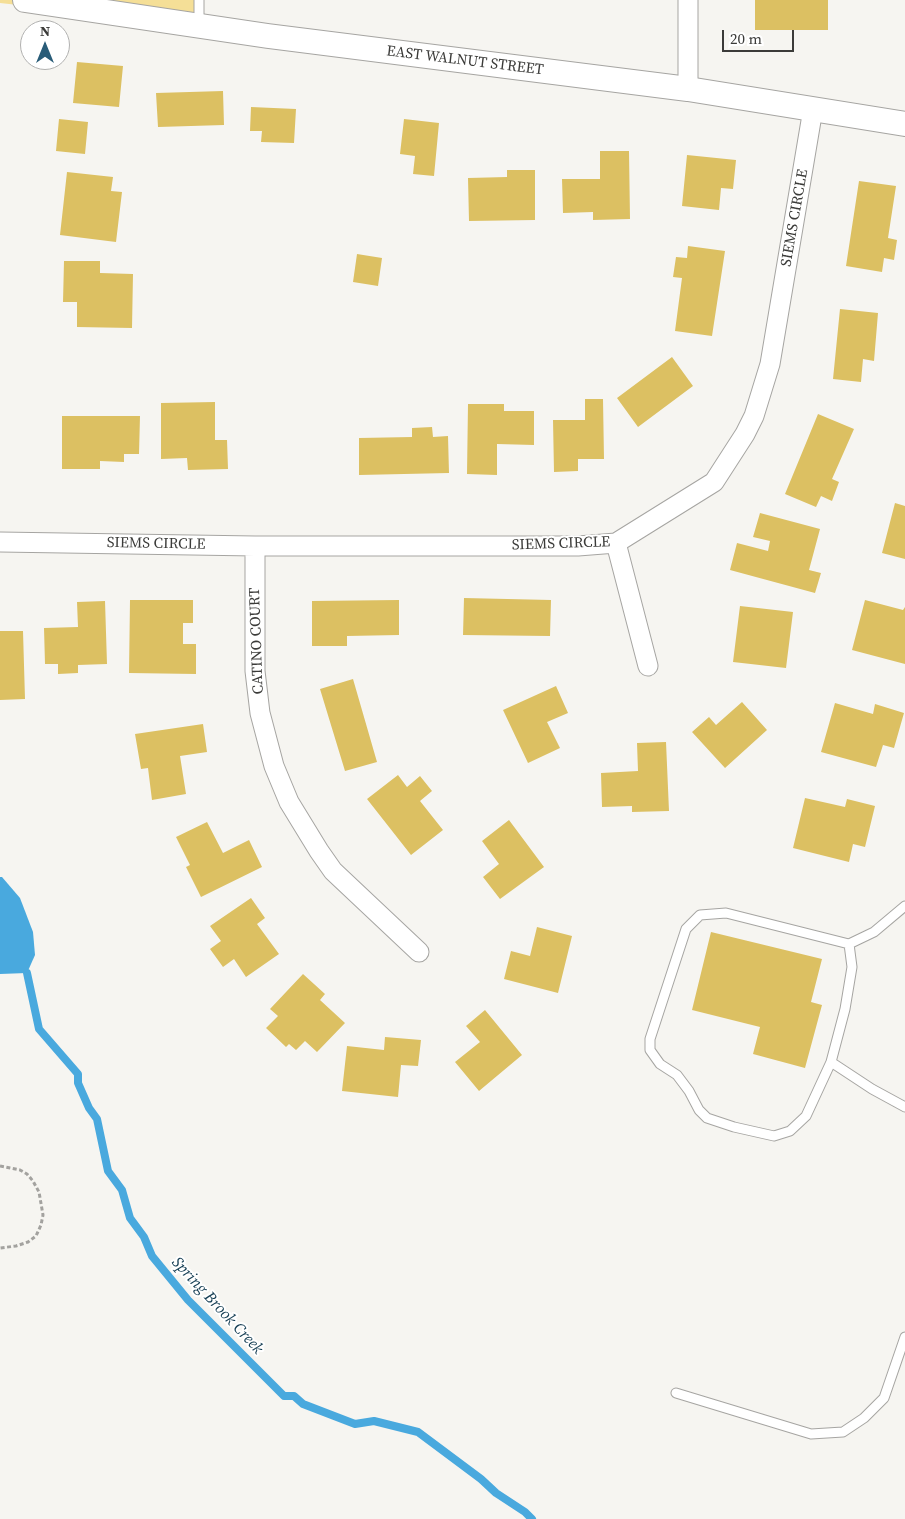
<!DOCTYPE html>
<style>
body{margin:0}
#map{position:relative;width:905px;height:1519px;overflow:hidden;background:#f6f5f1;font-family:"Source Serif 4",serif}
canvas{display:block}
.north{position:absolute;left:20px;top:20px;width:50px;height:50px;box-sizing:border-box;background:#fff;border:1px solid #b1b1b0;border-radius:50%;rotate:0deg;font-size:14px;font-weight:700;line-height:20px;text-align:center;color:#3b3b39}
.north::after{content:'';display:block;margin:auto;width:18px;height:22px;background:#295c78;clip-path:polygon(50% 0,100% 100%,50% 72%,0 100%)}
.scale{position:absolute;left:722px;top:30px;width:72px;height:22px;box-sizing:border-box;border:2px solid #3b3b39;border-top:0;padding-left:6px;font-size:15px;line-height:18px;white-space:nowrap;color:#3b3b39;-webkit-text-stroke:4px #fff;paint-order:stroke}
</style>
<div id="map">
<canvas width="905" height="1519"></canvas>
<div class="north">N</div>
<div class="scale">20 m</div>
</div>
<script>
const context = document.querySelector('canvas').getContext('2d');
context.lineJoin = 'round';
function fillPath(path, color) {
  context.fillStyle = color;
  context.fill(path, 'evenodd');
}
function shape(rows) {
  const path = new Path2D();
  for (const r of rows) {
    path.moveTo(r[0], r[1]);
    for (let i = 2; i < r.length; i += 2) path.lineTo(r[i], r[i + 1]);
  }
  return path;
}
function strokePath(path, color, width, dash) {
  context.strokeStyle = color;
  context.lineWidth = width;
  context.lineCap = dash ? 'butt' : 'round';
  context.setLineDash(dash || []);
  context.stroke(path);
}
function write(font, color, halo, rows, align = 'center') {
  context.font = font + ' "Source Serif 4",serif';
  context.lineWidth = 4;
  context.setLineDash([]);
  context.textBaseline = 'middle';
  context.strokeStyle = halo;
  context.fillStyle = color;
  for (const [text, x, y, turn = 0] of rows) {
    context.save();
    context.translate(x, y);
    context.rotate((+turn || 0) * Math.PI / 180);
    context.textAlign = isNaN(turn) ? turn : align;
    if (halo) context.strokeText(text, 0, 0);
    context.fillText(text, 0, 0);
    context.restore();
  }
}
fillPath(shape([
 [0,0,200,0,199,25,0,3]
]), '#f5df97');
fillPath(shape([
 [0,877,2,877,20,898,33,932,35,955,27,973,0,974]
]), '#49a9de');
strokePath(shape([
 [27,973,39,1029,78,1074,78,1083,89,1108,97,1119,108,1171,122,1190,130,1218,144,1237,152,1256,188,1300,284,1396,294,1396,303,1404,355,1424,374,1421,418,1432,481,1479,496,1493,525,1512,532,1519]
]), '#49a9de', 8);
fillPath(shape([
 [755,0,828,0,828,30,755,30],
 [77,62,123,66,119,107,73,103],
 [223,91,224,125,158,127,156,93],
 [251,107,296,109,294,143,261,142,262,131,250,131],
 [59,119,88,122,85,154,56,151],
 [404,119,439,123,434,176,413,174,415,156,400,154],
 [600,151,629,151,630,219,593,220,593,212,563,213,562,179,600,179],
 [687,155,736,160,733,189,721,188,719,210,682,206],
 [507,170,535,170,535,220,469,221,468,178,507,177],
 [67,172,113,177,111,191,122,192,116,242,60,235],
 [859,181,896,186,888,238,897,240,894,260,884,258,882,272,846,266],
 [688,246,725,251,712,336,675,331,682,278,673,277,676,257,687,258],
 [357,254,382,258,378,286,353,282],
 [64,261,100,261,100,273,133,274,132,328,77,327,77,302,63,302],
 [840,309,878,313,874,361,863,359,861,382,833,379],
 [672,357,693,386,638,427,617,398],
 [585,399,603,399,604,459,578,459,578,471,554,472,553,420,585,420],
 [215,402,215,440,227,440,228,469,188,470,187,458,161,459,161,403],
 [468,404,504,404,504,411,534,411,534,445,497,444,497,475,467,474],
 [818,414,854,429,832,479,839,482,832,501,821,496,816,507,785,494],
 [62,416,140,416,139,454,124,454,124,462,100,461,100,469,62,469],
 [432,427,433,437,448,436,449,473,359,475,359,438,412,437,412,428],
 [895,503,905,506,905,559,882,553],
 [760,513,820,529,809,570,821,573,815,593,730,570,737,543,768,551,770,541,753,537],
 [464,598,551,600,550,636,463,635],
 [130,600,193,600,193,623,183,623,183,644,196,644,196,674,129,673],
 [399,600,399,635,347,636,347,646,312,646,312,601],
 [865,600,903,610,905,607,905,664,852,650],
 [105,601,107,664,78,665,78,673,58,674,58,664,45,664,44,628,78,627,77,602],
 [740,606,793,612,786,668,733,662],
 [0,631,23,631,25,699,0,700],
 [353,679,377,762,345,771,320,689],
 [556,686,568,713,547,722,560,748,528,763,503,710],
 [742,702,767,730,725,768,692,732,709,717,716,725],
 [835,703,873,714,875,704,904,713,894,748,883,745,876,767,821,752],
 [203,724,207,752,180,756,186,794,152,800,148,768,141,769,135,734],
 [666,742,669,811,632,812,632,806,602,807,601,773,638,771,637,743],
 [398,775,407,787,420,776,432,791,420,801,443,830,411,855,367,799],
 [805,798,845,807,847,799,875,806,865,847,853,844,849,862,793,848],
 [509,820,544,867,500,899,483,877,499,864,482,841],
 [207,822,223,853,249,840,262,867,201,897,186,867,190,865,176,837],
 [251,898,265,918,257,924,279,954,246,977,234,959,223,967,210,949,221,941,210,926],
 [537,927,572,936,558,993,504,979,511,951,530,956],
 [711,932,822,959,811,1002,822,1005,805,1068,753,1054,760,1027,692,1010],
 [303,974,325,994,320,1000,345,1023,317,1052,305,1041,296,1050,289,1044,286,1047,266,1028,278,1016,270,1009],
 [485,1010,522,1055,479,1091,455,1062,480,1042,466,1026],
 [385,1037,421,1040,418,1066,401,1065,398,1097,342,1091,347,1046,384,1050]
]), '#dcc062');
const service = shape([
 [199,0,199,25],
 [849,944,852,967,845,1009,831,1062,806,1116,790,1131,774,1136,734,1127,707,1118,699,1110,689,1091,677,1075,660,1064,650,1050,650,1039,686,929,700,915,726,913,849,944,874,932,905,906],
 [831,1062,872,1089,905,1107],
 [676,1393,811,1434,843,1432,864,1418,884,1398,905,1337]
]);
const minor = shape([
 [688,0,688,89],
 [0,542,255,546,578,546,616,543,714,482,745,434,754,416,770,364,813,109],
 [616,543,648,666],
 [255,546,255,671,260,713,274,766,289,802,319,851,333,871,419,952]
]);
const tertiary = shape([
 [25,0,268,36,688,89,905,124]
]);
strokePath(service, '#a6a5a2', 11);
strokePath(minor, '#a6a5a2', 21);
strokePath(tertiary, '#a6a5a2', 26);
strokePath(shape([
 [0,1166,20,1170,27,1174,33,1181,39,1192,43,1215,41,1225,36,1236,28,1242,16,1246,0,1248]
]), '#a3a29f', 3, [4, 2.5]);
strokePath(service, '#fff', 9);
strokePath(minor, '#fff', 19);
strokePath(tertiary, '#fff', 24);
write('15px', '#3b3b39', '#fff', [
 ["EAST WALNUT STREET",465,61,7],
 ["SIEMS CIRCLE",795,218,-80],
 ["SIEMS CIRCLE",156,544,1],
 ["SIEMS CIRCLE",561,544,-2],
 ["CATINO COURT",257,641,-92]
]);
write('italic 16px', '#133c52', '#fff', [
 ["Spring Brook Creek",217,1306,47]
]);
</script>
